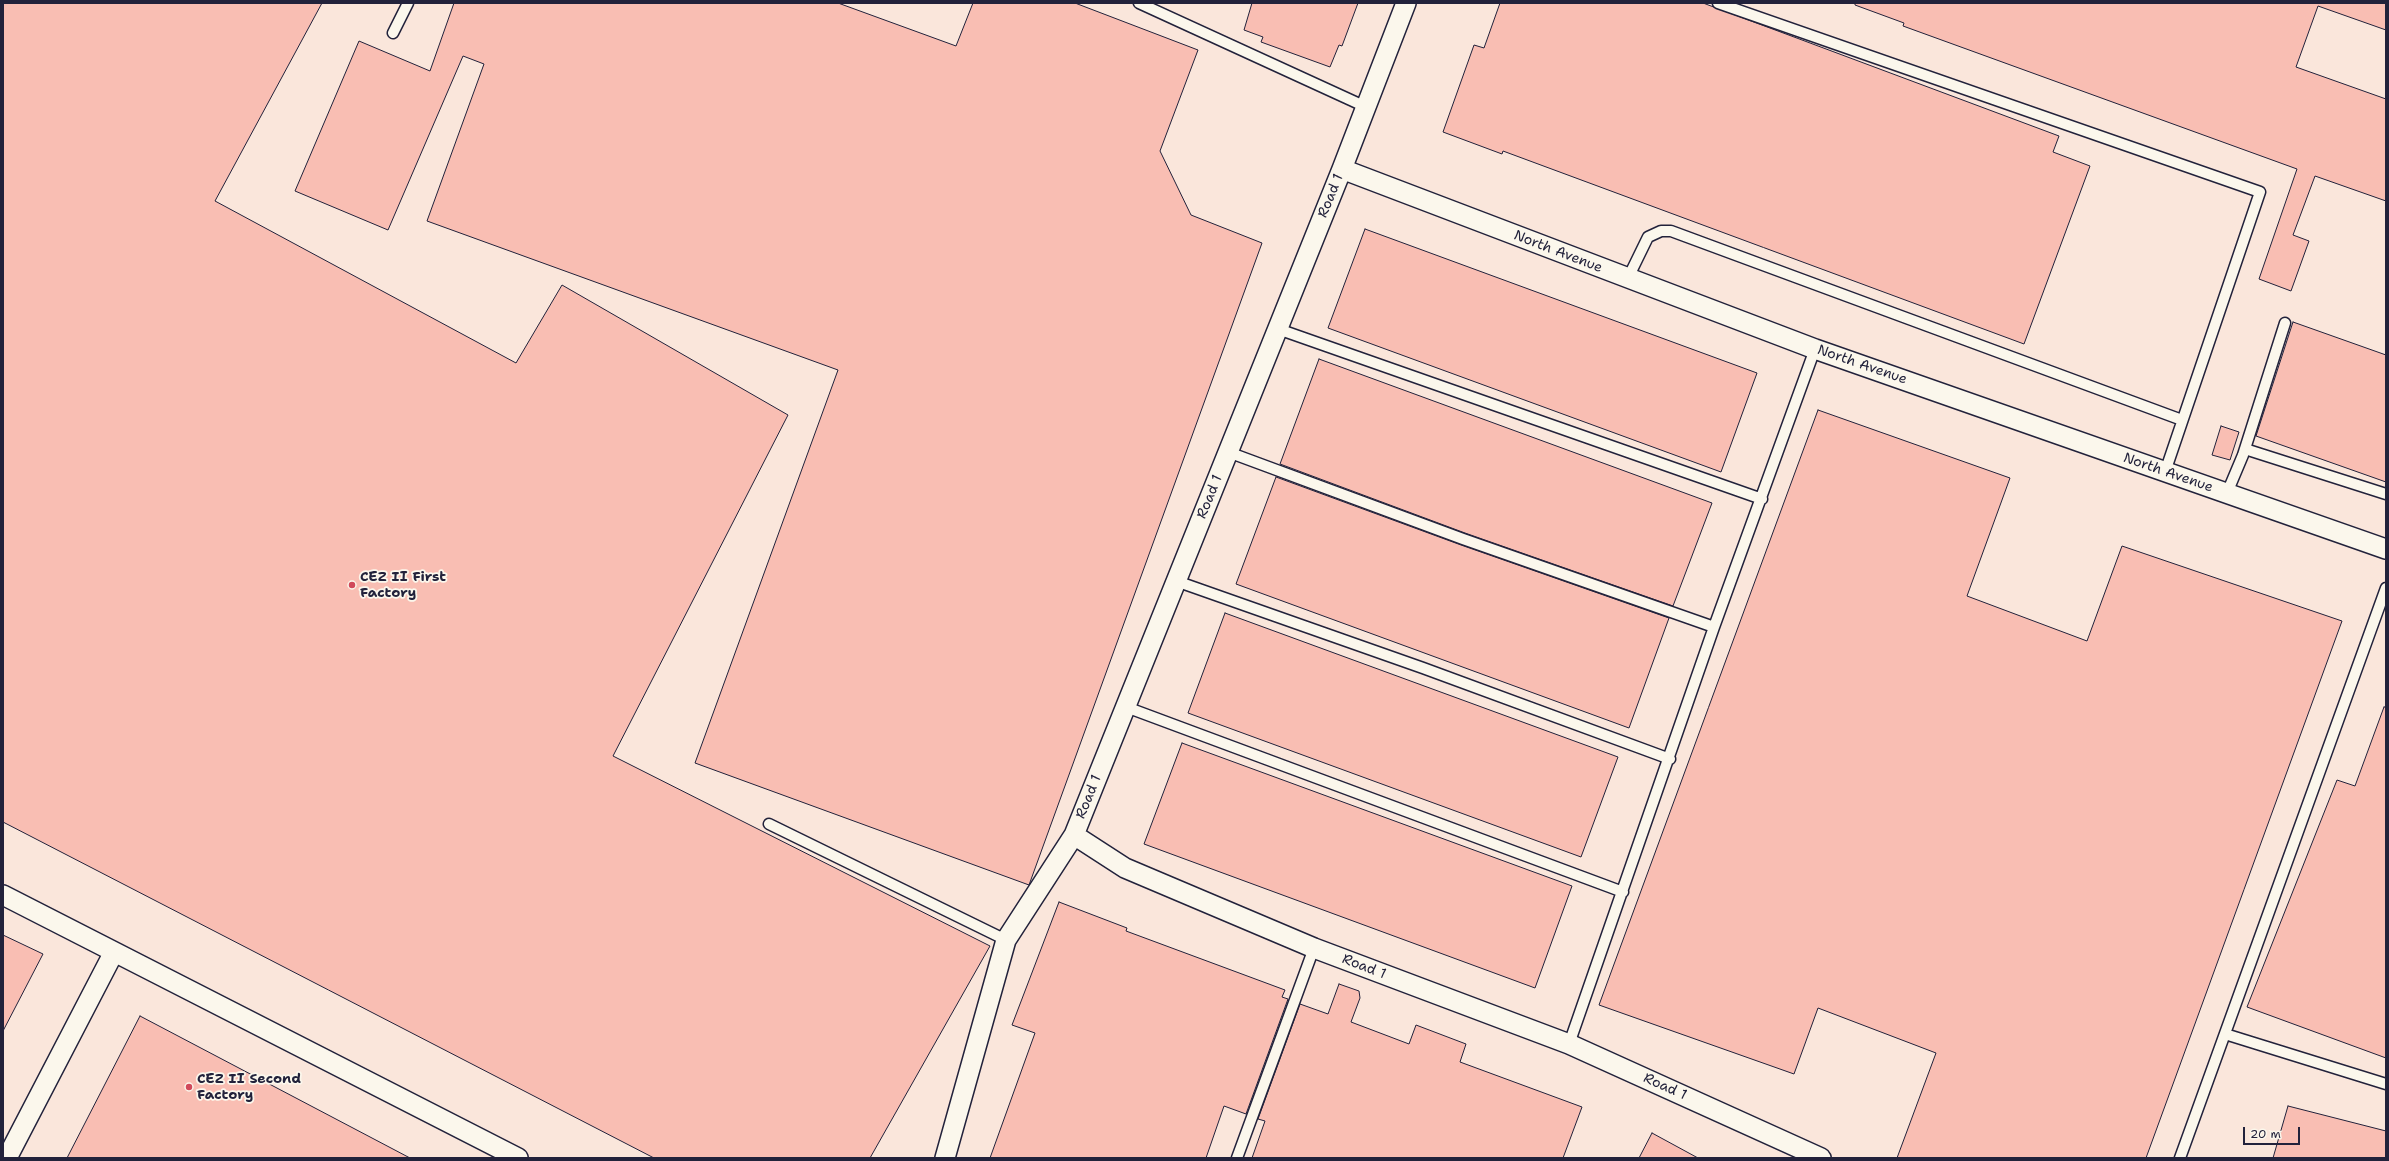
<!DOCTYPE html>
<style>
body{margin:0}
#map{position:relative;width:2389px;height:1161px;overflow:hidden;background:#fbf7ec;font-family:"Shantell Sans",sans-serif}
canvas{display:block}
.frame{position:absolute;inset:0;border:4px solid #22223b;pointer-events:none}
.scale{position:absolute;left:2243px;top:1127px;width:57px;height:18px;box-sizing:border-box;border:2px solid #22223b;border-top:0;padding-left:5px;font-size:12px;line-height:14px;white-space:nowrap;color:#22223b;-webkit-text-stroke:3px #fbf7ec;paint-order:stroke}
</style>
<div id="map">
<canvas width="2389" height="1161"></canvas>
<div class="frame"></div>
<div class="scale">20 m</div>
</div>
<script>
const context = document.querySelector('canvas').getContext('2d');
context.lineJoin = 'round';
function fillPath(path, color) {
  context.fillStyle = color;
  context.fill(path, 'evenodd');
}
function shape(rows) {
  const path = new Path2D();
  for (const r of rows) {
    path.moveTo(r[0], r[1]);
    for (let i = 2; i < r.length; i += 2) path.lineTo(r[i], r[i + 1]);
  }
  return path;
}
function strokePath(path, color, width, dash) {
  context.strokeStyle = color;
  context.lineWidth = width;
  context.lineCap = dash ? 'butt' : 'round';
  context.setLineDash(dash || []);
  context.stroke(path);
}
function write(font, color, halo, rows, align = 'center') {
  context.font = font + ' "Shantell Sans",sans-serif';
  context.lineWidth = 3.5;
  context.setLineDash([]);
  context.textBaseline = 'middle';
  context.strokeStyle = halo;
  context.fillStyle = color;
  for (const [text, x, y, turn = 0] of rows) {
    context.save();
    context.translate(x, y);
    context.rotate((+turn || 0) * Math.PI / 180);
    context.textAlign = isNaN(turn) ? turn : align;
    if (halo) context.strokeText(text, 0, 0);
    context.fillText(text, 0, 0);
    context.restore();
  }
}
fillPath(shape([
 [3,3,2386,3,2386,1158,3,1158]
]), '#fae6db');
const building = shape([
 [3,3,322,3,215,201,516,363,562,285,788,415,613,756,990,946,870,1158,654,1158,3,822,3,3],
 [454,3,838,3,956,46,973,3,1075,3,1198,50,1160,151,1191,215,1262,243,1029,885,695,763,838,370,427,221,484,64,463,56,388,230,295,191,359,41,430,71,454,3],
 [1252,3,1358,3,1342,46,1339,45,1330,67,1261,42,1263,37,1244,30,1252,3],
 [1500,3,1703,3,2059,136,2053,152,2090,166,2024,344,1503,151,1502,154,1443,132,1474,45,1484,48,1500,3],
 [1855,3,2386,3,2386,30,2318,6,2296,67,2386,99,2386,201,2315,176,2293,235,2309,241,2291,291,2259,279,2297,169,1903,26,1904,23,1855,5,1855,3],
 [1365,229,1757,373,1721,472,1328,328,1365,229],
 [2293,322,2386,355,2386,482,2256,436,2293,322],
 [1319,359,1712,503,1673,606,1465,533,1280,464,1319,359],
 [1818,410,2010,478,1967,596,2087,641,2122,546,2342,621,2146,1158,1897,1158,1936,1053,1818,1008,1794,1074,1599,1005,1818,410],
 [2221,426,2239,432,2230,460,2212,455,2221,426],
 [1276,477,1461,545,1669,618,1629,728,1236,584,1276,477],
 [1225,613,1618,757,1581,857,1188,713,1225,613],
 [2384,707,2386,707,2386,1058,2247,1007,2337,780,2355,786,2384,707],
 [1182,743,1572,886,1535,988,1144,844,1182,743],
 [1059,902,1127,928,1126,931,1285,990,1282,997,1288,999,1246,1114,1224,1106,1206,1158,990,1158,1035,1033,1012,1025,1059,902],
 [3,935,43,954,3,1031,3,935],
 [1339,984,1359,991,1360,998,1351,1022,1409,1044,1416,1025,1466,1044,1460,1062,1582,1107,1563,1158,1252,1158,1265,1121,1258,1119,1300,1004,1328,1014,1339,984],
 [140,1016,410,1158,67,1158,140,1016],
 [2288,1106,2386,1131,2386,1158,2273,1158,2288,1106],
 [1652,1133,1698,1158,1639,1158,1652,1133]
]);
fillPath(building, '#f9beb3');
strokePath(building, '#22223b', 1);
const service = shape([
 [1139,3,1366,107],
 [1718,3,2260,192,2165,472],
 [393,33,408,3],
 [1628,278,1648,237,1661,231,1671,231,2182,420],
 [1278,329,1762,499],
 [2245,449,2386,494],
 [1228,452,1463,539,1714,627],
 [2227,493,2243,455,2285,323],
 [1176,581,1423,668,1670,759],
 [1126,707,1623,892],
 [769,824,1006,940],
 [2225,1034,2386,1084],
 [1569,1044,1714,627,1815,349],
 [1237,1158,1314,948],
 [2180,1158,2386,588]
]);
const minor = shape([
 [1342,169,1815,349,2386,549],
 [1074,835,1125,868,1314,948,1569,1044,1821,1158],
 [3,895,518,1158],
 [7,1158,114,952],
 [945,1158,1006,940,1074,835,1342,169,1406,3]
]);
strokePath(service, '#22223b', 13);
strokePath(minor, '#22223b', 22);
strokePath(service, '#fbf7ec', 10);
strokePath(minor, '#fbf7ec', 19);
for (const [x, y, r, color] of [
 [352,585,4,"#d1495b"],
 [189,1087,4,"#d1495b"]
]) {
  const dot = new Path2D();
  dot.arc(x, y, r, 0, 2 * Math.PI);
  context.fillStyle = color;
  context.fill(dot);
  strokePath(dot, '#fbf7ec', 1.5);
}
write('14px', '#22223b', '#fbf7ec', [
 ["Road 1",1331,196,-68],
 ["North Avenue",1558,252,21],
 ["North Avenue",1862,365,19],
 ["North Avenue",2168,473,19],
 ["Road 1",1210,497,-68],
 ["Road 1",1089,797,-68],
 ["Road 1",1364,967,21],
 ["Road 1",1665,1087,24]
]);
write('bold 14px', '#22223b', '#fbf7ec', [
 ["CEZ II First",360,577],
 ["Factory",360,593],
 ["CEZ II Second",197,1079],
 ["Factory",197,1095]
], 'left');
</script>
